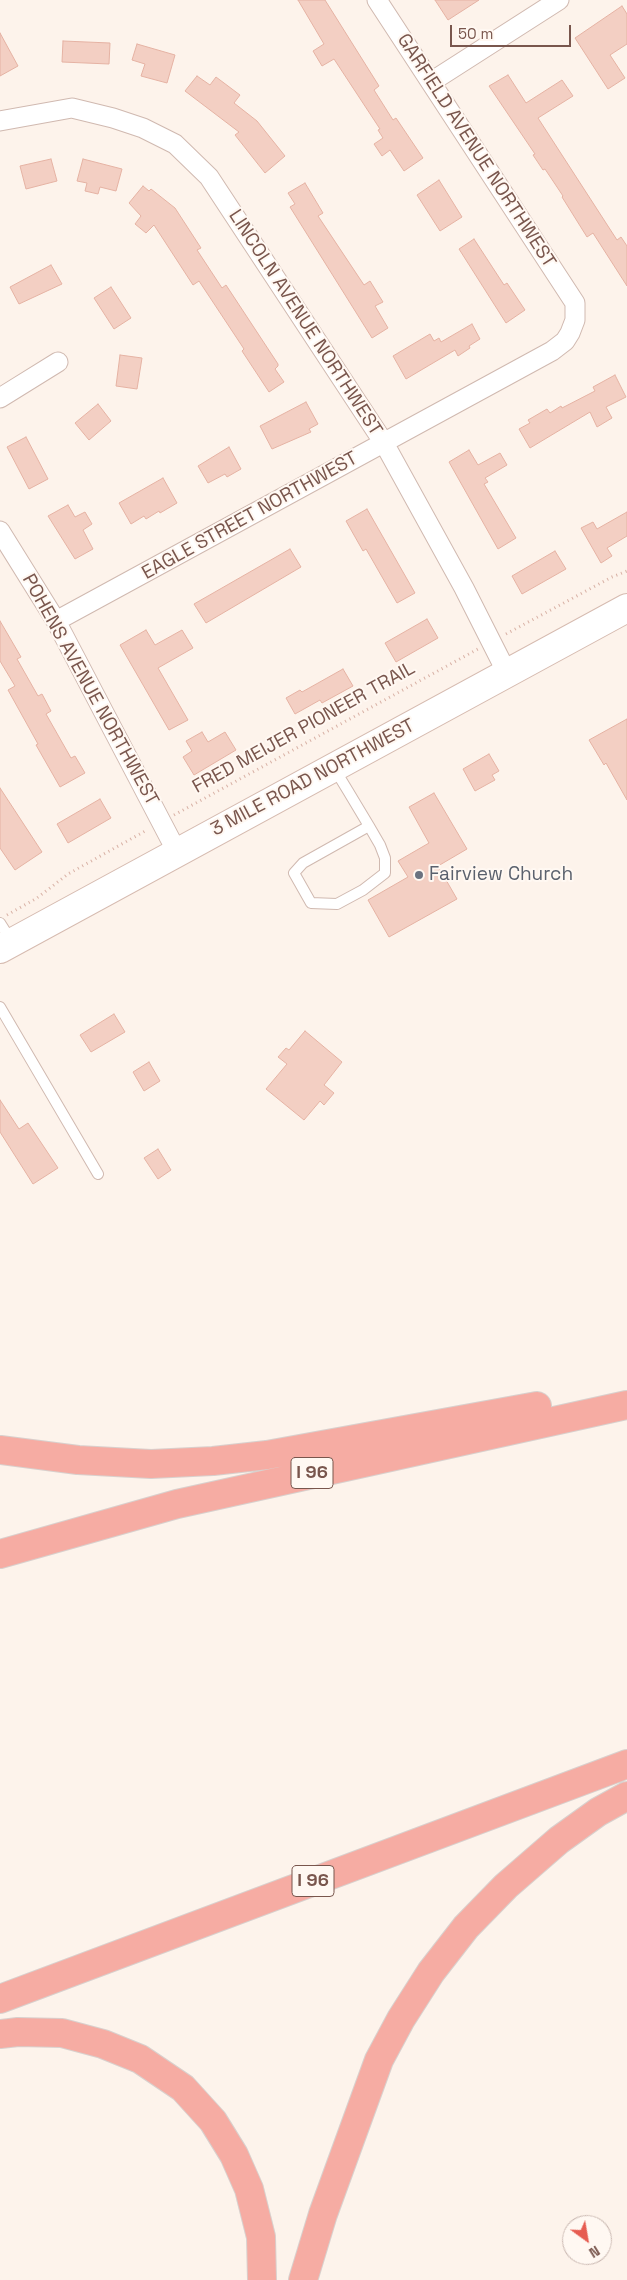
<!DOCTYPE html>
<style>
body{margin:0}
#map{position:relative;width:627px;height:2280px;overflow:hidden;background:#fdf3eb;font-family:"Space Grotesk",sans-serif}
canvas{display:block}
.north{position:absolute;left:562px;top:2215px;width:50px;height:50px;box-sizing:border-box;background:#fff8f2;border:1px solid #c9b7b0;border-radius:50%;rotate:148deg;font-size:14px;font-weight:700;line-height:20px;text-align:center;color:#79564d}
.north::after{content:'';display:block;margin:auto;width:18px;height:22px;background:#e65c51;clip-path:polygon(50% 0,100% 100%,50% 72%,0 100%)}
.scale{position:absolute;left:450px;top:25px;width:121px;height:22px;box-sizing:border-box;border:2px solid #79564d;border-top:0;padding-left:6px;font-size:15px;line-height:18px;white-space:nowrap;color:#79564d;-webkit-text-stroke:4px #fff8f2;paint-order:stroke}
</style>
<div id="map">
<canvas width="627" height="2280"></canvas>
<div class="north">N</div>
<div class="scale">50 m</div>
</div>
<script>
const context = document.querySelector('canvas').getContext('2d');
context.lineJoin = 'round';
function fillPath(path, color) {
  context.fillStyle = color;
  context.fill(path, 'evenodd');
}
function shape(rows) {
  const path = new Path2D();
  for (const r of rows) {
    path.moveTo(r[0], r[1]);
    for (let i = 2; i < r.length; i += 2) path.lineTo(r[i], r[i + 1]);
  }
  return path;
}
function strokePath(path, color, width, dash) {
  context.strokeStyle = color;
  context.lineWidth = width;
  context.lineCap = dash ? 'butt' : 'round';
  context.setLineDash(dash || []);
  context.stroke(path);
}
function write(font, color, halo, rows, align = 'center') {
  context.font = font + ' "Space Grotesk",sans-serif';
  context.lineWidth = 4;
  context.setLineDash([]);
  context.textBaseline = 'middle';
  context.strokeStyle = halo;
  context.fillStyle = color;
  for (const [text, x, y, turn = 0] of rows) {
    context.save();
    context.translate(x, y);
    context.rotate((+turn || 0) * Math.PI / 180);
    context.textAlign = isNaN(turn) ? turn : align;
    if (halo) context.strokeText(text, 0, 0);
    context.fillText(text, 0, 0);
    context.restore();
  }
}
const building = shape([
 [298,0,325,0,379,86,374,90,393,120,396,118,423,158,404,171,390,150,382,156,374,144,383,138,378,130,380,129,334,59,322,66,313,51,324,44,298,0],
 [435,0,479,0,448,20,435,0],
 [622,6,627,14,627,44,610,55,625,78,608,89,575,38,622,6],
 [0,33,18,66,0,76,0,33],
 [63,41,110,43,109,64,62,62,63,41],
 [137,44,175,55,167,83,141,76,145,64,132,60,137,44],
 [508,75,526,103,562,80,573,96,538,118,617,240,621,237,627,246,627,286,593,233,587,237,562,197,563,196,545,169,543,170,533,155,535,154,489,86,508,75],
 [197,76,210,85,216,77,240,95,234,103,257,121,285,156,265,173,235,135,239,132,185,91,197,76],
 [51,159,57,181,26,189,20,166,51,159],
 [83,159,122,169,116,191,100,187,98,194,85,191,87,183,77,181,83,159],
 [439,180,462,217,440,231,417,195,439,180],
 [305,183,323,213,318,216,364,285,370,281,383,302,375,306,388,328,372,338,290,207,295,204,288,193,305,183],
 [143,186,149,191,151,189,175,208,201,248,197,250,222,288,226,285,278,364,278,366,275,369,284,382,269,392,242,351,244,349,199,281,193,285,154,225,146,233,135,224,141,216,129,203,143,186],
 [474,239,504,285,507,283,525,310,506,323,459,249,474,239],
 [51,265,62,284,19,304,10,287,51,265],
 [111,287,131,318,114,329,94,298,111,287],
 [472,324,480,339,469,346,470,348,458,356,455,350,406,379,393,356,430,334,434,341,439,338,441,342,472,324],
 [120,355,142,358,137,389,116,386,120,355],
 [615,375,626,397,606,407,612,418,597,427,590,412,530,448,519,429,530,423,528,420,547,409,550,413,561,406,562,408,595,391,593,387,615,375],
 [306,402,318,424,309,429,311,432,272,449,260,426,306,402],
 [98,404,111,421,89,440,75,423,98,404],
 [26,437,48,479,29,489,7,447,26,437],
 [229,447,241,469,227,477,225,474,208,483,198,466,229,447],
 [469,450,478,465,500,453,507,465,485,478,488,482,484,484,516,538,498,549,449,462,469,450],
 [163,478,177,503,160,513,159,511,146,519,144,516,131,524,119,503,163,478],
 [68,505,75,517,85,512,92,524,83,530,93,549,75,559,48,516,68,505],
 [367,509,415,593,397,603,366,549,363,551,346,521,367,509],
 [627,512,627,536,607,548,612,556,601,563,581,528,593,522,597,529,627,512],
 [290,549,301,567,206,623,194,604,290,549],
 [555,551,566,569,522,594,512,576,555,551],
 [427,619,438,638,396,662,385,643,427,619],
 [0,621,21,657,17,659,38,696,42,694,51,711,46,714,71,758,75,756,85,773,60,787,36,745,38,744,8,690,15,686,0,661,0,621],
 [146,630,155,645,182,630,193,648,158,668,188,720,169,730,120,645,146,630],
 [343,669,353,686,322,703,320,700,295,714,286,698,300,690,302,692,343,669],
 [627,719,627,800,606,763,604,765,589,740,627,719],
 [202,732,208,742,225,732,236,750,194,775,183,757,192,751,186,741,202,732],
 [489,754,499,771,492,775,495,780,475,791,463,769,489,754],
 [0,788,42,852,15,870,0,848,0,788],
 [434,793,467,849,438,866,457,899,389,937,368,900,408,877,398,861,429,843,409,807,434,793],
 [100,799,111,818,68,843,57,824,100,799],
 [114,1014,125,1032,91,1052,80,1035,114,1014],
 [305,1031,342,1062,324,1085,334,1093,324,1105,320,1101,304,1120,266,1089,287,1064,278,1057,286,1048,289,1050,305,1031],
 [149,1062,160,1081,144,1091,133,1072,149,1062],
 [0,1100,19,1129,28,1123,58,1168,33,1184,0,1132,0,1100],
 [158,1149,171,1170,158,1179,144,1158,158,1149]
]);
fillPath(building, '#f3cfc3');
strokePath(building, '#e5b2a3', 1);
const lane = shape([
 [334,768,348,791,369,826,380,845,385,858,385,873,363,890,337,904,311,903,294,873,303,863,369,826],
 [0,923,12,942],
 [0,1007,98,1174]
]);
const street = shape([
 [431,82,559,0],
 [0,121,72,108,113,118,143,128,175,144,209,177,384,443,464,588,507,673],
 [0,398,58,362],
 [0,531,56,621,177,852],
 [56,621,552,351,565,341,570,333,575,320,575,303,377,0]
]);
const secondary = shape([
 [0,949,627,608]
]);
const highway = shape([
 [0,1450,78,1460,151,1464,213,1461,267,1455,537,1406],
 [0,1554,177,1504,627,1405],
 [0,1999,627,1764],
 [0,2034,18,2032,62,2033,103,2044,140,2059,183,2088,213,2121,234,2155,249,2189,261,2237,262,2280],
 [303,2280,323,2214,379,2060,401,2019,431,1972,466,1927,506,1886,559,1840,598,1812,627,1796]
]);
strokePath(lane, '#d0b9b0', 12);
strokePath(street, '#d0b9b0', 21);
strokePath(secondary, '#d6bbb0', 30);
strokePath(highway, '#d9d0cd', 30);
strokePath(shape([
 [506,634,612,577,627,571],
 [174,815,478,649],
 [7,915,37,898,68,874,147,830]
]), '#d8b1a5', 3, [1, 4]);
strokePath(lane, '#fff', 10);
strokePath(street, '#fff', 19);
strokePath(secondary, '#fff', 28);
strokePath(highway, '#f6aca3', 28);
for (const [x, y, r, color] of [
 [419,875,5,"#6b7280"]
]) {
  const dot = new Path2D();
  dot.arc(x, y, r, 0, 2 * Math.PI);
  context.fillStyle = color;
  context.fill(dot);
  strokePath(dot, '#fff8f2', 2);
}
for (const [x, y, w] of [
 [312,1473,42],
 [313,1881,42]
]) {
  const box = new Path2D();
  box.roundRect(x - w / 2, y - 15.5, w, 31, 4);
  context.fillStyle = '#fff8f2';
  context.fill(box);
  strokePath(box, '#79564d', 1);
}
write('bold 18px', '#79564d', null, [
 ["I 96",312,1473],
 ["I 96",313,1881]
]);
write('19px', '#79564d', '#fff8f2', [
 ["GARFIELD AVENUE NORTHWEST",476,151,57],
 ["LINCOLN AVENUE NORTHWEST",305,323,57],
 ["EAGLE STREET NORTHWEST",250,516,-29],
 ["POHENS AVENUE NORTHWEST",90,690,61],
 ["FRED MEIJER PIONEER TRAIL",304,728,-29],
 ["3 MILE ROAD NORTHWEST",313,778,-28]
]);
write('19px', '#5b616d', '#fff8f2', [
 ["Fairview Church",429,875]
], 'left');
</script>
